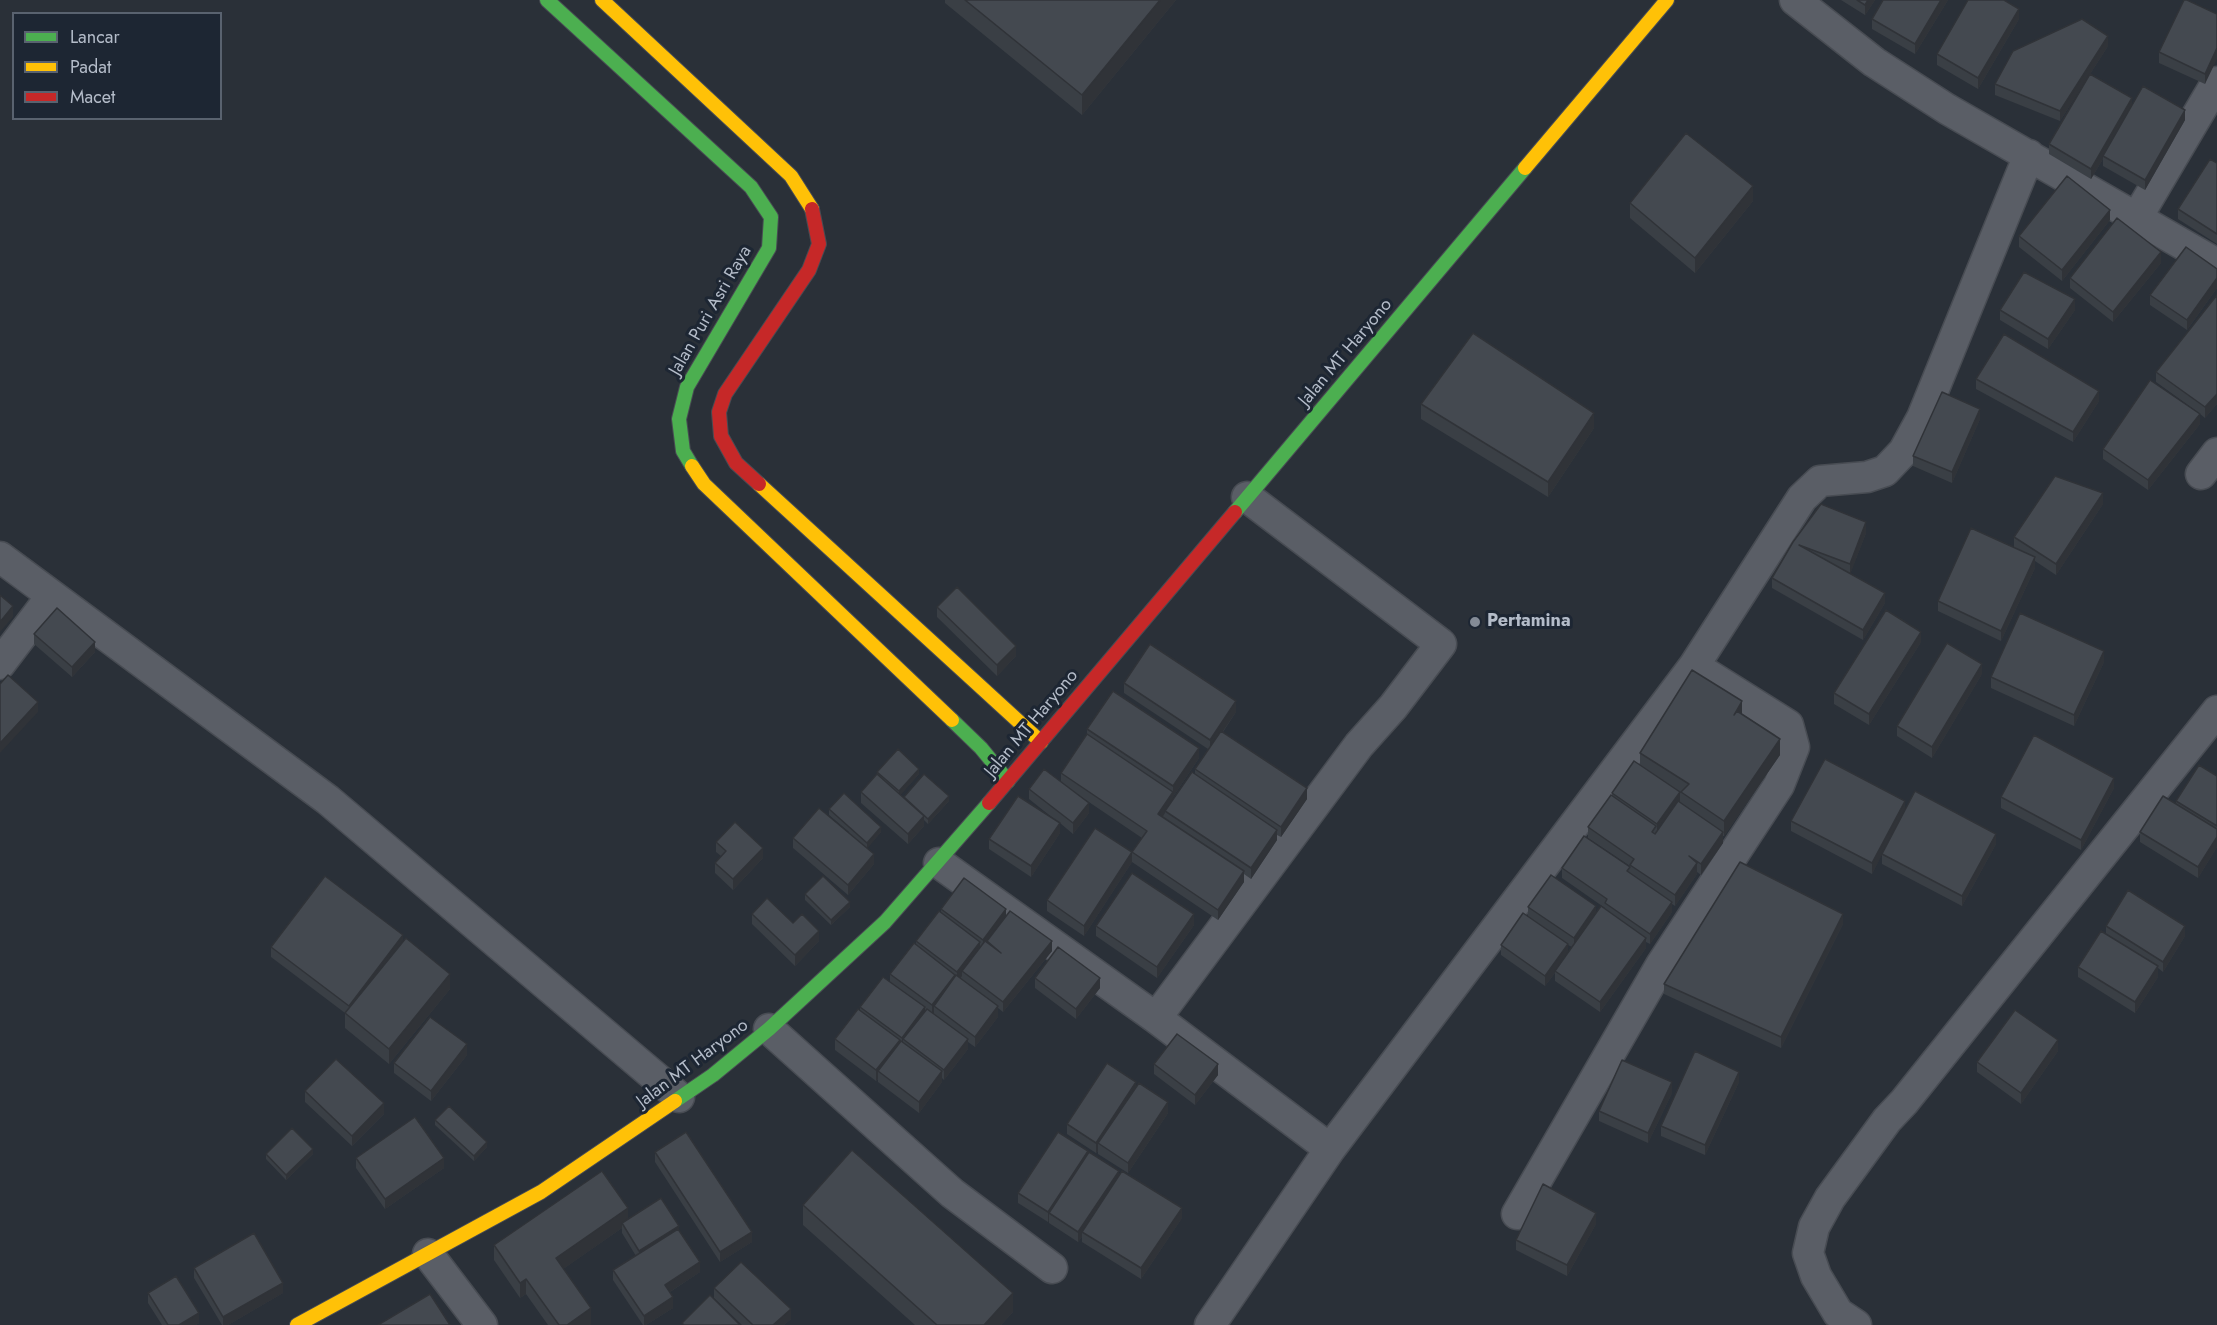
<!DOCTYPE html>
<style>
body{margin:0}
#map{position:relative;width:2217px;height:1325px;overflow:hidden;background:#2a3038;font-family:Jost,sans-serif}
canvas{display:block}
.legend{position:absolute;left:12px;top:12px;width:210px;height:108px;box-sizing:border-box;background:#1d2633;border:2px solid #59626f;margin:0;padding:8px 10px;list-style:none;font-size:18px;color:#b4bcc9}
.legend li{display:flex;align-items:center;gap:12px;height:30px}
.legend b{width:30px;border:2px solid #59626f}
</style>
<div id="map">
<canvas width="2217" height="1325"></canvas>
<ul class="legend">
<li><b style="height:8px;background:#4caf50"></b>Lancar</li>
<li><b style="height:8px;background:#ffc107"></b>Padat</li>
<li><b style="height:8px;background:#c62828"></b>Macet</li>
</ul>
</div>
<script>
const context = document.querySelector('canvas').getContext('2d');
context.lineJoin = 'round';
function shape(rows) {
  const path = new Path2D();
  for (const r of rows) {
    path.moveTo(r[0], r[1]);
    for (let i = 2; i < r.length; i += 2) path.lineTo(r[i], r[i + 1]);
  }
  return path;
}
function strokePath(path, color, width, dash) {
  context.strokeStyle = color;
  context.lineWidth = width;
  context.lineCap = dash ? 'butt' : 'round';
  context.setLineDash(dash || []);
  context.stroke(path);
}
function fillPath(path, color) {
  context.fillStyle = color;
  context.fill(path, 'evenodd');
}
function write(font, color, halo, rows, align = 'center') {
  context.font = font + ' Jost,sans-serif';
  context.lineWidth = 6;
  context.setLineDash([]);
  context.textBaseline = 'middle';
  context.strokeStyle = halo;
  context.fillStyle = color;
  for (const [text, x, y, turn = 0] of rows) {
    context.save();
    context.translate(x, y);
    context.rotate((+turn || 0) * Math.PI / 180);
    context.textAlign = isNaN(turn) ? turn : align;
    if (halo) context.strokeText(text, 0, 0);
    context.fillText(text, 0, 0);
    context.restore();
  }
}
const street = shape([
 [1795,0,1874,62,1947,109,2217,264],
 [2136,219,2217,82],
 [2201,474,2217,453],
 [0,557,328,800,679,1097],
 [0,664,51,597],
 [939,863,1156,1018,1330,1149],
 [1156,1018,1359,745,1393,707,1441,644,1247,497],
 [769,1029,952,1193,1052,1268],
 [1517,1214,1661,965,1779,785,1794,747,1788,725,1694,666],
 [428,1254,482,1325],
 [1210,1325,1330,1149,1694,666,1802,498,1820,481,1867,477,1885,471,1904,451,1922,418,2029,155],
 [1856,1325,1838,1313,1816,1276,1808,1253,1814,1227,1830,1198,1887,1120,1904,1102,2217,711]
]);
const fast = shape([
 [547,0,751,187,771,217,769,248,687,387,679,419,683,451,692,466],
 [1235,512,1525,168],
 [952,720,981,748,1008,781],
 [675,1101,713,1075,769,1029,885,922,989,803]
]);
const slow = shape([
 [602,0,791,176,812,209],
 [1525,168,1667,0],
 [692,466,704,484,952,720],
 [759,484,1041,742],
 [297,1325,541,1192,675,1101]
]);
const jam = shape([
 [759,484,736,463,721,436,719,412,725,394,809,270,819,244,812,209],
 [989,803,1235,512]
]);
strokePath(street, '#484c53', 33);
strokePath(fast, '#484c53', 16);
strokePath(slow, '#484c53', 16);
strokePath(jam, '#484c53', 16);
strokePath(street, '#5a5e66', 30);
strokePath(fast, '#4caf50', 14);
strokePath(slow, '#ffc107', 14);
strokePath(jam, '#c62828', 14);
fillPath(shape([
 [945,0,1176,0,1082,115,945,3],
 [1841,0,1875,0,1865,15],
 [1948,0,1915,54,1872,29,1872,19],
 [2217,14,2205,84,2159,63,2159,52],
 [2019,19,1978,89,1937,65,1937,54],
 [2108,46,2060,121,1995,95,1995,84],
 [2132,106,2185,120,2145,190,2103,166,2103,159,2091,179,2049,154,2049,144],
 [2217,163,2217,244,2178,219,2178,209],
 [1753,201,1695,273,1630,218,1630,203],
 [2110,220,2062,281,2019,247,2019,236],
 [2161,263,2113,322,2070,288,2070,278],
 [2217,269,2217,288,2187,330,2150,305,2150,295],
 [2217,295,2217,404,2205,418,2200,414,2200,424,2148,490,2103,459,2103,449,2199,413,2156,382,2156,372],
 [2000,310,2075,310,2048,349,2000,320],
 [1976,379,2099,401,2073,442,1976,389],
 [1421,404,1594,428,1548,497,1421,419],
 [1980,419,1952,483,1913,466,1913,456],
 [2103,504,2056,575,2035,561,2035,568,2001,641,1938,611,1938,601,2014,547,2014,537],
 [1866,533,1850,574,1885,603,1863,640,1772,588,1772,578,1793,542],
 [937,607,1016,656,997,676,937,617],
 [34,634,95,652,72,677,34,644],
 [1921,642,1869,725,1834,704,1834,693],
 [2104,662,2074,726,1991,688,1991,677],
 [1982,674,1932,758,1897,736,1897,726],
 [1124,683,1236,712,1223,732,1307,799,1281,837,1277,835,1277,840,1251,879,1244,874,1244,882,1218,920,1132,862,1132,852,1142,838,1077,794,1089,813,1073,834,1060,823,1060,833,1031,877,989,849,989,839,1054,819,1029,799,1029,789,1061,781,1061,773,1087,734,1087,729,1199,758,1173,797,1173,800,1195,774,1195,769,1208,749,1124,693],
 [1742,715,1780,755,1724,836,1723,836,1723,843,1701,875,1697,872,1697,874,1675,906,1672,904,1672,912,1650,944,1646,942,1646,948,1600,1012,1555,981,1555,973,1545,986,1501,955,1501,945,1528,917,1528,907,1596,913,1605,909,1605,908,1562,878,1562,868,1630,867,1630,873,1630,866,1588,838,1588,827,1612,796,1612,793,1640,765,1640,753],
 [1568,945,1572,947,1568,952],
 [877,772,919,774,900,795,904,798,949,801,928,824,924,820,924,826,908,844,861,803,861,792,877,775],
 [2217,776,2217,847,2198,878,2140,842,2140,832,2176,804,2176,801],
 [2114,788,2081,850,2001,808,2001,797],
 [829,809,881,832,867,848,874,864,848,895,793,848,793,838,849,832,829,815],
 [1905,811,1996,844,1962,906,1882,864,1882,854,1872,874,1791,831,1791,821],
 [716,842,763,858,733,890,715,873,715,863,721,856,716,852],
 [1132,862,1084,936,1047,911,1047,900],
 [805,894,850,907,831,925,805,900],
 [941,909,1006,917,1052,951,1003,1012,998,1008,998,1017,975,1047,968,1042,968,1049,944,1080,942,1078,942,1082,919,1113,878,1082,878,1079,876,1081,835,1050,835,1039,860,1011,860,1007,890,982,890,974,916,945,916,941,941,912],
 [752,914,793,923,819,941,795,966,752,924],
 [1843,924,1781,1048,1664,994,1664,984],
 [1194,925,1157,978,1096,936,1096,926],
 [2106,926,2185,936,2163,972,2158,968,2158,977,2135,1013,2078,977,2078,967,2106,934],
 [403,942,450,989,389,1064,345,1028,345,1013,271,957,271,947],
 [1035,978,1100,988,1076,1019,1035,988],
 [2058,1051,2021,1104,1977,1072,1977,1062],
 [467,1055,431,1101,394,1073,394,1063],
 [1154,1064,1218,1075,1195,1105,1154,1074],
 [1739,1082,1705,1155,1661,1136,1661,1126],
 [1136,1086,1168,1113,1128,1173,1098,1154,1098,1151,1096,1153,1067,1134,1067,1124],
 [305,1091,384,1114,352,1146,305,1102],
 [1672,1093,1648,1143,1599,1121,1599,1111],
 [435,1120,487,1147,474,1161,435,1125],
 [655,1152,752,1242,720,1262,655,1162],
 [266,1154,313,1154,286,1180,266,1159],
 [1088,1155,1182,1218,1141,1279,1082,1242,1082,1237,1078,1242,1049,1223,1049,1220,1048,1222,1018,1203,1018,1193],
 [356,1158,444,1168,385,1209,356,1168],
 [803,1205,1013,1312,1001,1325,915,1325,803,1225],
 [628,1219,679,1230,700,1272,670,1292,673,1308,646,1325,643,1325,613,1280,613,1270,636,1256,622,1233,622,1228,563,1269,591,1324,589,1325,548,1325,526,1294,520,1298,494,1260,494,1245],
 [1596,1224,1567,1276,1516,1250,1516,1240],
 [194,1268,283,1293,228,1325,222,1325,194,1278],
 [714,1288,791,1319,784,1325,742,1325,714,1298],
 [148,1293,199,1323,196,1325,162,1325,148,1303]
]), '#3a3f45');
fillPath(shape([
 [1160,0,1176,0,1082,115,1082,95],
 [1868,0,1875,0,1865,15,1865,5],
 [1941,0,1948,0,1915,54,1915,44],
 [2019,9,2019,19,1978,89,1978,78],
 [2108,36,2108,46,2060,121,2060,111],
 [2217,48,2217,59,2205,84,2205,74],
 [2132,98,2132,109,2103,156,2103,159,2091,179,2091,169],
 [2185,110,2185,120,2145,190,2145,180],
 [1753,186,1753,201,1695,273,1695,258],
 [2110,210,2110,220,2062,281,2062,270],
 [2161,252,2161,263,2113,322,2113,312],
 [2217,278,2217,288,2187,330,2187,320],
 [2075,299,2075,310,2048,349,2048,339],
 [2099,391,2099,401,2073,442,2073,432],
 [2217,394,2217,404,2205,418,2205,407],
 [1980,409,1980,419,1952,483,1952,472],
 [1594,413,1594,428,1548,497,1548,482],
 [2200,414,2200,424,2148,490,2148,480],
 [2103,493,2103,504,2056,575,2056,564],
 [1866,522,1866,533,1850,575,1850,564],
 [2035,557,2035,568,2001,641,2001,631],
 [1885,593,1885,603,1863,640,1863,630],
 [13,606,13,617,0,632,0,622],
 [1921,632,1921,642,1869,725,1869,714],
 [95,642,95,652,72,677,72,667],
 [1016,646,1016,656,997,676,997,665],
 [2104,651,2104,662,2074,726,2074,715],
 [1982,664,1982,674,1932,758,1932,747],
 [1236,701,1236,712,1210,750,1210,740],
 [1742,701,1742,716,1734,715],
 [38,702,38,712,0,753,0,743],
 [1780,739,1780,755,1724,836,1724,821],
 [1199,748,1199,758,1173,797,1173,786],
 [919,769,919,774,899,797,899,791],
 [2114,778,2114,788,2081,850,2081,840],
 [1307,788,1307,799,1281,837,1281,827],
 [1173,792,1173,802,1165,811,1165,813,1158,824,1158,814],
 [1680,792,1680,802,1657,835,1657,824],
 [949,796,949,801,928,824,928,819],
 [1905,801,1905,811,1872,874,1872,863],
 [1089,803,1089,813,1073,834,1073,823],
 [924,816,924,826,908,844,908,834],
 [1060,823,1060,833,1031,877,1031,866],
 [881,827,881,832,867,849,867,843],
 [1277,830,1277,840,1251,879,1251,868],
 [1723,832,1723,843,1701,875,1701,864],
 [1996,834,1996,844,1962,906,1962,896],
 [2217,837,2217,847,2198,878,2198,867],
 [763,848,763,858,733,890,733,879],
 [1132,852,1132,862,1084,936,1084,926],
 [874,854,874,864,848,895,848,885],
 [1697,863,1697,874,1675,906,1675,895],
 [1244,871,1244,882,1218,920,1218,910],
 [850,902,850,907,831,925,831,920],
 [1672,902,1672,912,1650,944,1650,934],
 [1596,906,1596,917,1574,949,1574,938],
 [1006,909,1006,919,987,941,987,944,983,950,983,940],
 [1194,914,1194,925,1157,978,1157,967],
 [1843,914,1843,924,1781,1048,1781,1037],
 [2185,926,2185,936,2163,972,2163,962],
 [819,931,819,941,795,966,795,955],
 [403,935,403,945,349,1016,349,1006],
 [1646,938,1646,948,1600,1012,1600,1002],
 [1052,941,1052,951,1003,1012,1003,1002],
 [980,942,980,952,962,971,962,976,957,982,957,972],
 [1568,944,1568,954,1555,971,1555,973,1545,986,1545,976],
 [2158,966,2158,977,2135,1013,2135,1002],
 [450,974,450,989,389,1064,389,1049],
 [955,975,955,985,934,1006,934,1013,932,1015,932,1005],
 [1100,978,1100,988,1076,1019,1076,1009],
 [998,1006,998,1017,975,1047,975,1037],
 [925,1007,925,1018,903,1039,903,1046,902,1049,902,1038],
 [968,1039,968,1049,944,1080,944,1070],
 [900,1040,900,1050,878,1071,878,1079,876,1081,876,1070],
 [2058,1040,2058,1051,2021,1104,2021,1093],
 [467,1044,467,1055,431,1101,431,1091],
 [1218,1064,1218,1075,1195,1105,1195,1095],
 [942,1071,942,1082,919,1113,919,1102],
 [1739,1072,1739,1082,1705,1155,1705,1145],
 [1136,1082,1136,1093,1098,1143,1098,1151,1096,1153,1096,1143],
 [1672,1082,1672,1093,1648,1143,1648,1133],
 [1168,1102,1168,1113,1128,1173,1128,1163],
 [384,1103,384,1114,352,1146,352,1136],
 [487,1142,487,1147,474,1161,474,1156],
 [313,1149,313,1154,286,1180,286,1175],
 [1088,1151,1088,1161,1049,1213,1049,1220,1048,1222,1048,1212],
 [444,1158,444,1168,385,1209,385,1199],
 [1119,1171,1119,1182,1082,1232,1082,1237,1078,1242,1078,1232],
 [628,1208,628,1223,622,1223,622,1228,556,1274,556,1258],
 [1182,1208,1182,1218,1141,1279,1141,1268],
 [1596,1213,1596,1224,1567,1276,1567,1265],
 [679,1226,679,1236,639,1261,639,1251],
 [752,1232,752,1242,720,1262,720,1252],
 [700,1262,700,1272,665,1295,665,1285],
 [526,1279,526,1294,520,1298,520,1283],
 [283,1283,283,1293,228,1325,223,1325,223,1317],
 [1013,1293,1013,1312,1001,1325,984,1325],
 [673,1297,673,1308,646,1325,644,1325,644,1316],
 [591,1308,591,1324,589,1325,567,1325],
 [791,1309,791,1319,784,1325,773,1325],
 [199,1313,199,1323,196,1325,179,1325]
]), '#303338');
const building = shape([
 [965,0,1160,0,1082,95,965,0],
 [1857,0,1868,0,1865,5,1857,0],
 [1883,0,1941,0,1915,44,1872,19,1883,0],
 [1968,0,2004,0,2019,9,1978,78,1937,54,1968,0],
 [2184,0,2187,0,2217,14,2217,48,2205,74,2159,52,2184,0],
 [2082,19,2108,36,2060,111,1995,84,2013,51,2082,19],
 [2090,74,2132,98,2091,169,2049,144,2090,74],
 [2143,86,2185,110,2145,180,2103,156,2143,86],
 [1686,133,1753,186,1695,258,1630,203,1686,133],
 [2210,159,2217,163,2217,234,2178,209,2210,159],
 [2067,176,2110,210,2062,270,2019,236,2067,176],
 [2117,218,2161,252,2113,312,2070,278,2117,218],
 [2186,247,2217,269,2217,278,2187,320,2150,295,2186,247],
 [2024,272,2075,299,2048,339,2000,310,2024,272],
 [2217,295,2217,394,2205,407,2156,372,2217,295],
 [1473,333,1594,413,1548,482,1421,404,1473,333],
 [2004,334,2099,391,2073,432,1976,379,2004,334],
 [2150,380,2200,414,2148,480,2103,449,2150,380],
 [1942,392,1980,409,1952,472,1913,456,1942,392],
 [2055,476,2103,493,2056,564,2014,537,2055,476],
 [1821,504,1866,522,1850,564,1799,545,1885,593,1863,630,1772,578,1793,542,1821,504],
 [1971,528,2035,557,2001,631,1938,601,1971,528],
 [957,587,1016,646,997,665,937,607,957,587],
 [0,595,13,606,0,622,0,595],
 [57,608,95,642,72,667,34,634,57,608],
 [1886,610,1921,632,1869,714,1834,693,1886,610],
 [2020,613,2104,651,2074,715,1991,677,2020,613],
 [1947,643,1982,664,1932,747,1897,726,1947,643],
 [1150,644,1236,701,1210,740,1124,683,1150,644],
 [1692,670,1742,701,1734,715,1737,711,1780,739,1724,821,1681,792,1689,784,1640,753,1692,670],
 [8,675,38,702,0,743,0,684,8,675],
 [1113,691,1199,748,1173,786,1087,729,1113,691],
 [1221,731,1307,788,1281,827,1195,769,1221,731],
 [1087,734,1173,792,1158,814,1244,871,1218,910,1132,852,1147,831,1061,773,1087,734],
 [2034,735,2114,778,2081,840,2001,797,2034,735],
 [898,749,919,769,899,791,877,772,898,749],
 [1825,759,1905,801,1872,863,1791,821,1825,759],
 [1634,761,1680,792,1657,824,1612,793,1634,761],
 [2199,765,2217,776,2217,826,2176,801,2199,765],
 [1044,769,1089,803,1073,823,1029,789,1044,769],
 [1192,772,1277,830,1251,868,1165,811,1192,772],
 [877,774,924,816,908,834,861,792,877,774],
 [924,774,949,796,928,819,904,797,924,774],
 [1915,791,1996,834,1962,896,1882,854,1915,791],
 [844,793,881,827,867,843,829,809,844,793],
 [1611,795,1656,826,1652,832,1655,834,1678,801,1723,832,1701,864,1689,856,1697,863,1675,895,1630,865,1634,859,1588,827,1611,795],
 [1018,796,1060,823,1031,866,989,839,1018,796],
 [2163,796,2217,829,2217,837,2198,867,2140,832,2163,796],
 [819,808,874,854,848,885,793,838,819,808],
 [735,822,763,848,733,879,715,863,726,851,716,842,735,822],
 [1095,828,1132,852,1084,926,1047,900,1095,828],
 [1584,836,1630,867,1627,871,1672,902,1650,934,1605,903,1607,899,1562,868,1584,836],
 [1740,862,1843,914,1781,1037,1664,984,1740,862],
 [1132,873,1194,914,1157,967,1096,926,1132,873],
 [1551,875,1596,906,1574,938,1528,907,1551,875],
 [325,876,403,935,349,1006,271,947,325,876],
 [823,876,850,902,831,920,805,894,823,876],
 [964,878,1006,909,983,940,941,909,964,878],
 [2128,890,2185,926,2163,962,2106,926,2128,890],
 [767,898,793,923,802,914,819,931,795,955,752,914,767,898],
 [1601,906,1646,938,1600,1002,1555,971,1601,906],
 [939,911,980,942,957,972,916,941,939,911],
 [1010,911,1052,941,1003,1002,962,971,985,941,1001,953,987,941,1010,911],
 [1523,913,1568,944,1545,976,1501,945,1523,913],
 [2101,931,2158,966,2135,1002,2078,967,2101,931],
 [406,938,450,974,389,1049,345,1013,406,938],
 [914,943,955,975,932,1005,890,974,914,943],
 [1058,947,1100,978,1076,1009,1035,978,1058,947],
 [956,975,998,1006,975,1037,934,1006,956,975],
 [883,977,925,1007,902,1038,860,1007,883,977],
 [858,1009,900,1040,876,1070,835,1039,858,1009],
 [927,1009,968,1039,944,1070,903,1039,927,1009],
 [2015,1010,2058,1040,2021,1093,1977,1062,2015,1010],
 [430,1017,467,1044,431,1091,394,1063,430,1017],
 [1177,1034,1218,1064,1195,1095,1154,1064,1177,1034],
 [901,1041,942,1071,919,1102,878,1071,901,1041],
 [1695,1051,1739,1072,1705,1145,1661,1126,1695,1051],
 [336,1059,384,1103,352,1136,305,1091,336,1059],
 [1622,1060,1672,1082,1648,1133,1599,1111,1622,1060],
 [1107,1063,1136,1082,1096,1143,1067,1124,1107,1063],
 [1139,1083,1168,1102,1128,1163,1098,1143,1139,1083],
 [449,1106,487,1142,474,1156,435,1120,449,1106],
 [415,1117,444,1158,385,1199,356,1158,415,1117],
 [292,1128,313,1149,286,1175,266,1154,292,1128],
 [686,1132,752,1232,720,1252,655,1152,686,1132],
 [1058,1132,1088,1151,1048,1212,1018,1193,1058,1132],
 [852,1150,1013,1293,984,1325,937,1325,803,1205,852,1150],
 [1089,1152,1119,1171,1078,1232,1049,1213,1089,1152],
 [602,1171,628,1208,556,1258,591,1308,567,1325,559,1325,526,1279,520,1283,494,1245,602,1171],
 [1122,1171,1182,1208,1141,1268,1082,1232,1122,1171],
 [1543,1184,1596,1213,1567,1265,1516,1240,1543,1184],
 [661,1198,679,1226,639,1251,622,1223,661,1198],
 [678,1229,700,1262,665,1285,673,1297,644,1316,613,1270,678,1229],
 [254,1233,283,1283,223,1317,194,1268,254,1233],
 [741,1262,791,1309,773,1325,753,1325,714,1288,741,1262],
 [176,1276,199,1313,179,1325,168,1325,148,1293,176,1276],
 [430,1294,450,1325,378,1325,430,1294],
 [710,1295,740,1325,684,1325,682,1323,710,1295]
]);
fillPath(building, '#444950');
strokePath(building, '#303338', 1.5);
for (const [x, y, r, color] of [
 [1475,622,6,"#848b96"]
]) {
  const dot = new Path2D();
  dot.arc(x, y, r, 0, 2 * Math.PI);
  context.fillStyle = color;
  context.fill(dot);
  strokePath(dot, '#1d2633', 2);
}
write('18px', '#b4bcc9', '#1d2633', [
 ["Jalan Puri Asri Raya",711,311,-60],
 ["Jalan MT Haryono",1346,353,-50],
 ["Jalan MT Haryono",1032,724,-50],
 ["Jalan MT Haryono",693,1064,-37]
]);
write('bold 18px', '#b4bcc9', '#1d2633', [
 ["Pertamina",1487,622]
], 'left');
</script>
